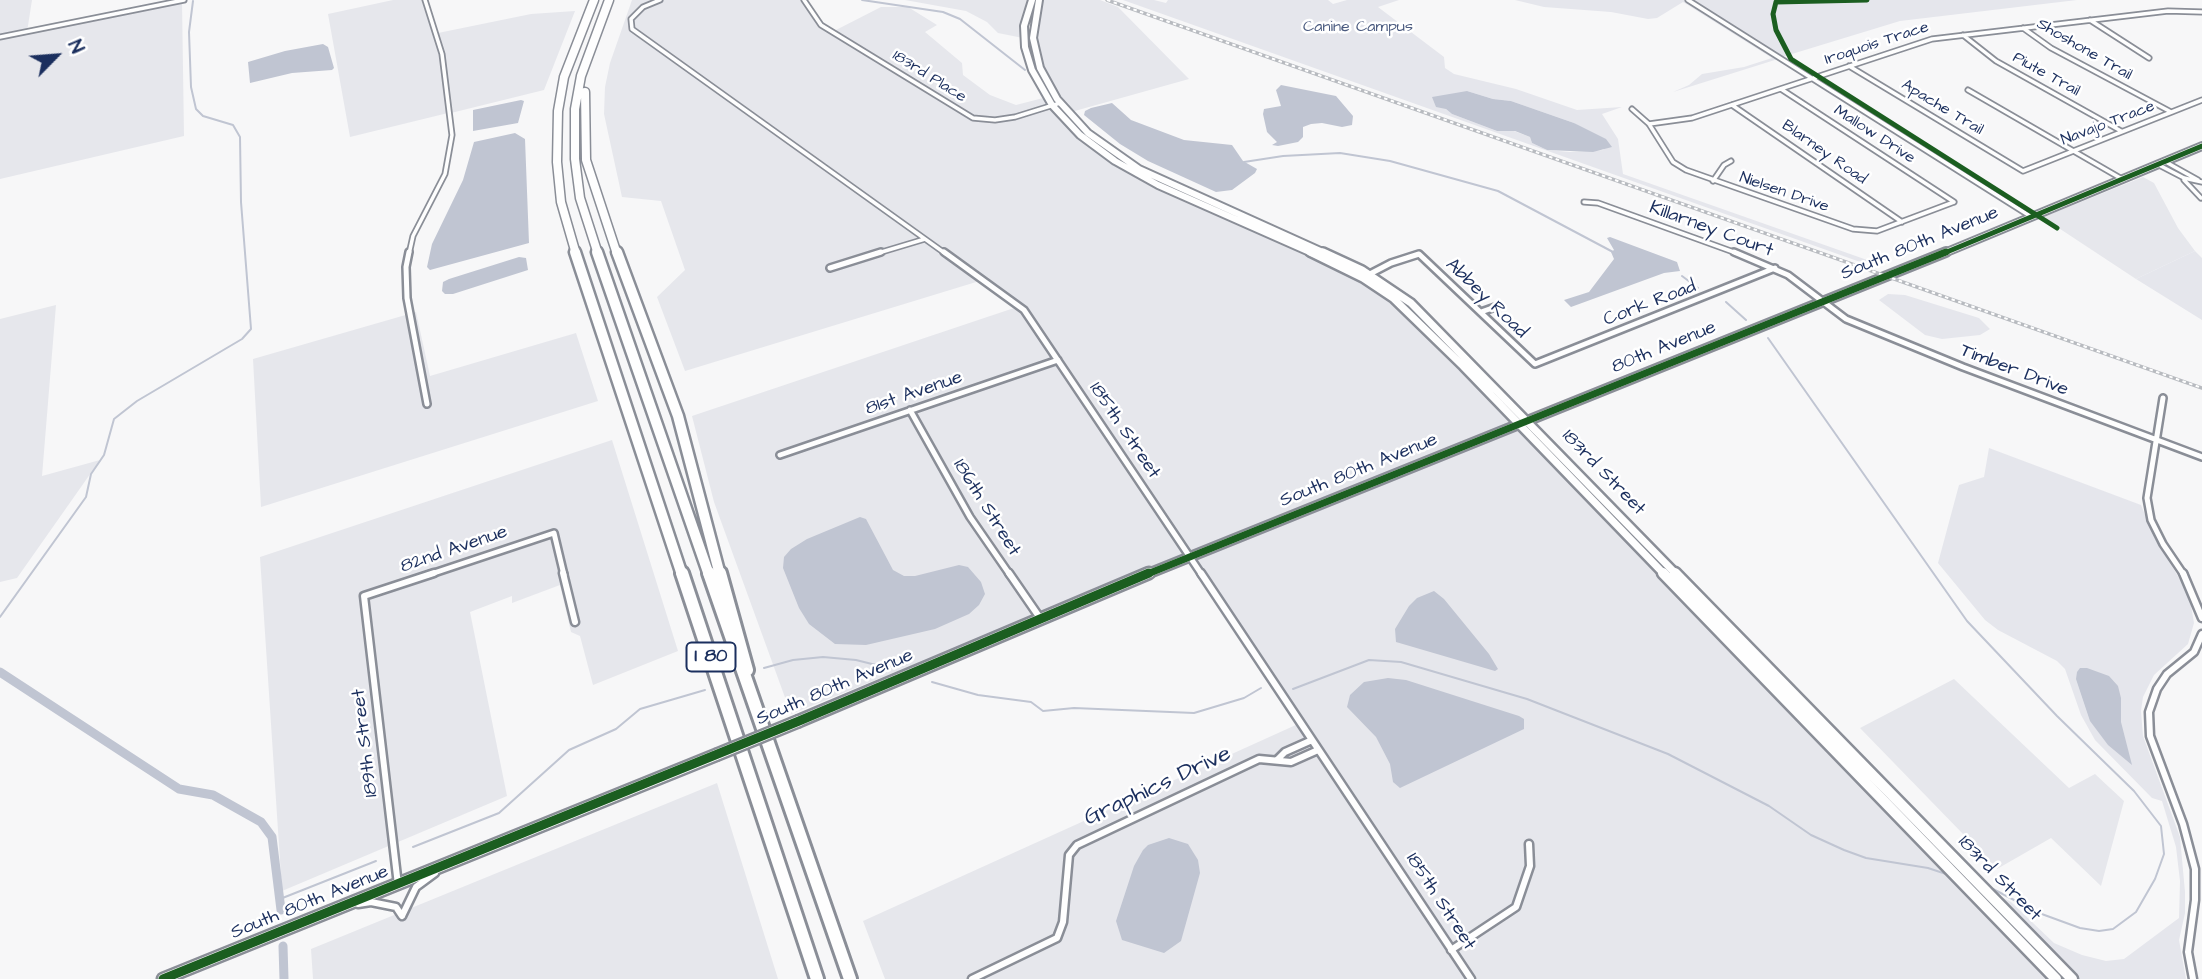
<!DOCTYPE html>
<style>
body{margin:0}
#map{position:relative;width:2202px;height:979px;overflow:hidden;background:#f7f7f8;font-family:"Architects Daughter",sans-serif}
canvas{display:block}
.north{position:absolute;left:21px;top:21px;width:70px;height:70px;-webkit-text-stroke:5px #fff;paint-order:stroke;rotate:65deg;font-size:19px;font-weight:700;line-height:28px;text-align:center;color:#1b2f5e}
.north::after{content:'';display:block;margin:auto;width:24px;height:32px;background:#1b2f5e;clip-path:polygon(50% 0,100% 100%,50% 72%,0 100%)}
</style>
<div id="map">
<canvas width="2202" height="979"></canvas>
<div class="north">N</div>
</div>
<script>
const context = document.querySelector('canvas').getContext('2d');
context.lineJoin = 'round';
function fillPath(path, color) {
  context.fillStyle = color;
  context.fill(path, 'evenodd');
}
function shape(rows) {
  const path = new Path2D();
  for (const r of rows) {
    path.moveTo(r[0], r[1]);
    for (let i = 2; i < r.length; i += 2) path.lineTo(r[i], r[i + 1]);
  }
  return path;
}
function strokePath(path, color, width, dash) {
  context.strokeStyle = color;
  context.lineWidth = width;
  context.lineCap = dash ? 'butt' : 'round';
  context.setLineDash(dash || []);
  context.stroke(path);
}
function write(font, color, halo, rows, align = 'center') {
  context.font = font + ' "Architects Daughter",sans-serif';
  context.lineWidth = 5;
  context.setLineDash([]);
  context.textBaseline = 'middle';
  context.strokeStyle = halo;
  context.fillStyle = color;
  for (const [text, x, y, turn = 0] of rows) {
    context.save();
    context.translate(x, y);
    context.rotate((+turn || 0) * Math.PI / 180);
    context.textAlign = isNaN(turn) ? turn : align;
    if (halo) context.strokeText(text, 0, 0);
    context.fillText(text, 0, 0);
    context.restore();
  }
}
fillPath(shape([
 [0,0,32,0,27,32,0,37],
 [393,0,423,0,438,41,448,113,350,137,328,14],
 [632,0,806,0,822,24,834,31,881,7,908,7,937,25,925,32,962,63,963,75,990,95,1016,105,1047,97,1053,107,1094,145,1160,185,1322,257,1400,301,1518,421,1190,553,1023,306,986,279,685,371,657,297,685,270,661,201,622,197,604,114,605,87,610,63],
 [905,0,1033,0,1028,14,1028,39,998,33,987,22,966,11],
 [1036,0,1100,0,1118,7,1189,79,1064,114,1042,84,1034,63,1031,13],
 [182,2,184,136,0,179,0,39],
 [575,11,544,90,451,113,445,66,438,33,531,14],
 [2143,177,2154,183,2178,228,2195,251,2136,279,2045,219,2046,216],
 [56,305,42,476,100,460,17,578,0,582,0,319],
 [1017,307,1187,555,791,714,714,502,692,416],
 [416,312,430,376,576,333,598,401,261,507,253,359],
 [1522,424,2059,979,1476,979,1191,556],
 [612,440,678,651,593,685,580,636,571,632,560,585,512,603,512,596,470,612,507,796,282,891,260,557],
 [1954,679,2069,788,2095,774,2124,801,2101,886,2051,838,1997,869,1860,728],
 [1298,724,1470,979,885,979,863,921],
 [717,783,778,979,313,979,311,949]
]), '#e6e7ec');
fillPath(shape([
 [1123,0,1154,0,1166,3,1168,0,1328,0,1333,4,1347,0,1399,0,1378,7,1444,57,1445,68,1454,74,1516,89,1577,110,1622,107,1602,114,1618,139,1623,174,1870,261,1863,263],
 [1467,91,1493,99,1511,101,1574,123,1604,150,1570,152,1547,150,1532,143,1530,137,1514,131,1497,131,1452,114,1446,109],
 [1515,0,1684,0,1778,59,1673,92,1689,85,1702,74,1744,67,1772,58,1683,2,1657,18,1648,19,1611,12,1544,7],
 [1691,0,2077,0,1900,21,1782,57],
 [2195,251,2202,258,2202,320,2136,279],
 [1888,294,1905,295,1979,318,1990,329,1980,335,1942,339,1925,335,1879,300],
 [1989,448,2141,505,2155,539,2189,594,2194,623,2188,644,2154,675,2143,697,2141,711,2143,736,2180,837,2185,892,2185,913,2179,940,2186,979,2079,979,1996,894,2011,902,2054,943,2082,955,2106,961,2124,959,2179,918,2180,881,2176,847,2162,801,2152,798,2095,740,2081,715,2065,669,2057,661,1998,630,1985,620,1938,563,1959,485,1984,477]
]), '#e5e6ec');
fillPath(shape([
 [323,44,328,47,334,68,332,70,292,73,250,83,248,62,285,51],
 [1281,85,1336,96,1353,116,1352,125,1342,127,1322,123,1311,124,1303,127,1303,137,1298,142,1278,146,1272,145,1277,142,1267,132,1263,114,1264,109,1281,106,1276,90],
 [1467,91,1493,99,1511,101,1574,123,1606,139,1612,147,1593,152,1547,150,1532,143,1530,137,1515,131,1497,131,1452,114,1446,109,1436,107,1432,97],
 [521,100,524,101,518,123,473,131,473,110],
 [1112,103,1131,120,1184,140,1232,145,1243,161,1257,169,1255,173,1232,190,1216,192,1148,161,1120,144,1084,115,1085,111,1091,108],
 [515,133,525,139,529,243,430,270,427,267,432,244,463,180,474,142],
 [1610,237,1677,262,1680,271,1664,273,1571,307,1564,300,1589,292,1614,259,1611,252,1614,250,1607,238],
 [519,257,526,258,528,270,453,294,445,294,442,291,443,282,449,279],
 [860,517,866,519,893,570,904,576,915,576,959,565,968,567,981,582,985,594,979,605,969,614,935,629,866,645,835,644,809,624,799,608,783,568,784,557,791,549,807,539],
 [1434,591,1444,599,1489,654,1498,669,1495,671,1396,642,1395,629,1409,606,1417,598],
 [2080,668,2087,668,2109,676,2118,686,2121,698,2121,722,2132,765,2108,745,2090,721,2076,679,2077,672],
 [1388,678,1406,680,1519,716,1524,719,1524,729,1400,788,1393,782,1390,764,1376,737,1347,707,1350,695,1364,682],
 [1169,838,1188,844,1198,860,1200,873,1181,941,1164,953,1122,940,1116,921,1134,866,1143,850,1148,845]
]), '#c0c5d2');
strokePath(shape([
 [862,0,943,12,960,19,1025,70],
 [1244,162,1283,156,1340,153,1390,161,1498,191,1613,252],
 [1682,276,1698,288],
 [1726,302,1746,320],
 [1768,338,1967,621,2057,716,2134,791,2161,826,2164,854,2155,879,2136,912,2113,929,2099,931,2080,928,2039,913,1993,889],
 [0,617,86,497,91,474,104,455,114,419,137,401,242,339,251,329,241,202,240,137,233,125,203,116,196,109,191,87,189,32,193,1],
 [764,668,793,660,823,657,856,660,880,666],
 [932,682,978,695,1031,702,1043,711,1074,708,1194,713,1244,698,1261,688],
 [1293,689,1369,660,1401,662,1527,699,1668,754,1769,806,1811,835,1844,850,1866,858,1928,868,1946,874],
 [413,847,499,813,569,750,616,729,640,709,705,690],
 [280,899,376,861]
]), '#c0c5d2', 2);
strokePath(shape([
 [0,672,179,789,213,795,261,822,272,837,281,910],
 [283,946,284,979]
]), '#c0c5d2', 9);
const streetFar2 = shape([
 [660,0,643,7,631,19,632,29,946,254],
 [804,0,821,25,973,118,995,120,1015,117,1060,103],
 [1688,0,2030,216],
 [2090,20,2149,58],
 [2023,28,2051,48,2171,112],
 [1963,35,1996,61,2121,131],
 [0,37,184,0],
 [1849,66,2023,171,2202,100],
 [1781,89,1954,202],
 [1968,90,2122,179],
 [1732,105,1902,222],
 [1632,109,1649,124,1673,162,1686,170,1853,229,1877,231,1954,202],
 [1649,124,1692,118,1932,39,2168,11,2202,12],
 [2164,161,2198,180],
 [2157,164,2184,178,2202,182],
 [2184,180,2201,198],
 [1713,181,1724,165,1731,161],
 [1584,202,1598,203,1739,254],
 [409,254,413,236,445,174,452,135,442,54,425,0],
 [875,254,925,239]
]);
const streetFar1 = shape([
 [409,252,406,267,407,298,427,404],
 [944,252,1024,310,1202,575],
 [1734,252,1788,275,1846,319,1963,367,2202,457],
 [830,268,881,252],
 [1366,276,1391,263,1419,254,1535,364,1775,268],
 [1481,312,1498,306],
 [2163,398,2147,498,2151,520,2163,544,2184,575],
 [910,410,970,517,1010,575],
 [780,455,1058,360],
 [428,575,554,533,564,575]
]);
const street = shape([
 [563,573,575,622],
 [1009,573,1040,618],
 [1201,573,1471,979],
 [2183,573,2202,618],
 [1277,760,1285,752,1312,740],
 [398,885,364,596,434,573],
 [358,904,371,902,396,907,402,916],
 [402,916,416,887,435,873],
 [1451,950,1516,907,1530,866,1529,844],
 [972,979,1057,938,1063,922,1069,855,1077,845,1259,759,1291,762,1318,750],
 [2193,979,2188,952,2195,900,2195,869,2183,824,2150,736,2149,712,2157,689,2167,674,2194,652,2202,634]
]);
const secondaryFar2 = shape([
 [1032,0,1024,26,1025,47,1032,70,1052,105,1080,135,1115,161,1158,185,1314,254],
 [1039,0,1033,38,1040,68,1057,99,1088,133,1139,169,1327,254],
 [1942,254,2202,146]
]);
const secondaryFar1 = shape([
 [1310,252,1363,278,1393,298,1463,366,1665,575],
 [1323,252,1362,270,1411,303,1677,575],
 [1145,575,1946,252]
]);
const secondary = shape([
 [1663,573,2056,979],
 [1675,573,2072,979],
 [799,721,1149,573],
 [163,979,716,755]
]);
const highwayFar2 = shape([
 [585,92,586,160,617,254],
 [576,254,561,202,557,162,558,111,564,77,594,0],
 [598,254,580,198,575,159,575,109,581,76,609,0]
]);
const highwayFar1 = shape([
 [575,252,682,575],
 [597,252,709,575],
 [617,252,678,416,720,575]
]);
const highway = shape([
 [682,573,817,979],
 [709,573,850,979],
 [720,573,747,670]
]);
strokePath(streetFar2, '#8a8e97', 7);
strokePath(streetFar1, '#8a8e97', 10);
strokePath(street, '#8a8e97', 11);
strokePath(secondaryFar2, '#8a8e97', 10);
strokePath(secondaryFar1, '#8a8e97', 12);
strokePath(secondary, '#8a8e97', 15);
strokePath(highwayFar2, '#8a8e97', 11);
strokePath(highwayFar1, '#8a8e97', 15);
strokePath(highway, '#8a8e97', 18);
strokePath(streetFar2, '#fefefe', 3.5);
strokePath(streetFar1, '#fefefe', 5);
strokePath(street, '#fefefe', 6);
strokePath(secondaryFar2, '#fefefe', 6);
strokePath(secondaryFar1, '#fefefe', 7);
strokePath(secondary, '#fefefe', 10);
strokePath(highwayFar2, '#fefefe', 8);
strokePath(highwayFar1, '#fefefe', 10);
strokePath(highway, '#fefefe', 12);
const rail = shape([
 [1107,0,2202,388]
]);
strokePath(rail, '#b8bbc0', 3.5);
strokePath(rail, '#fff', 2, [3.5]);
const secondaryBridge = shape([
 [716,755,799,721]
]);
strokePath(secondaryBridge, '#8a8e97', 15, []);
strokePath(secondaryBridge, '#fefefe', 10);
strokePath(shape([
 [1867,0,1776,2,1773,14,1776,30,1791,59,2057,228],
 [1942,254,2202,146]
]), '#1b5e20', 5);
strokePath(shape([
 [1145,575,1946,252]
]), '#1b5e20', 7);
strokePath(shape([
 [163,979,799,721,1149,573]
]), '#1b5e20', 9);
write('16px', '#4a5a7f', '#fff', [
 ["Canine Campus",1358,28]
]);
write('16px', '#1b2f5e', '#fff', [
 ["Iroquois Trace",1877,44,-18],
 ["Shoshone Trail",2084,50,30],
 ["Piute Trail",2046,75,29],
 ["183rd Place",929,77,32],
 ["Apache Trail",1942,108,31],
 ["Navajo Trace",2108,124,-21],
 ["Mallow Drive",1874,135,33],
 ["Blarney Road",1824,153,35],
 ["Nielsen Drive",1784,193,19]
]);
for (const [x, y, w] of [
 [711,657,49]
]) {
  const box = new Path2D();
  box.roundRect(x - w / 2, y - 14.5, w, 29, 5);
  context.fillStyle = '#fff';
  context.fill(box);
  strokePath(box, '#1b2f5e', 2);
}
write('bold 18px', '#1b2f5e', null, [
 ["I 80",711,657]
]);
write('19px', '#1b2f5e', '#fff', [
 ["Killarney Court",1711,230,20],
 ["South 80th Avenue",1920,244,-22],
 ["Abbey Road",1486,299,44],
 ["Cork Road",1650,304,-21],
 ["80th Avenue",1664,348,-22],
 ["Timber Drive",2014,371,21],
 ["81st Avenue",914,394,-19],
 ["185th Street",1124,431,56],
 ["South 80th Avenue",1359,471,-22],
 ["183rd Street",1603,473,46],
 ["186th Street",986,508,58],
 ["82nd Avenue",454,550,-19],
 ["South 80th Avenue",835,688,-23],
 ["189th Street",366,743,-97],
 ["183rd Street",1999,879,46],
 ["185th Street",1440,902,57],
 ["South 80th Avenue",310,903,-22]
]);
write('23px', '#1b2f5e', '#fff', [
 ["Graphics Drive",1158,787,-25]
]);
</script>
